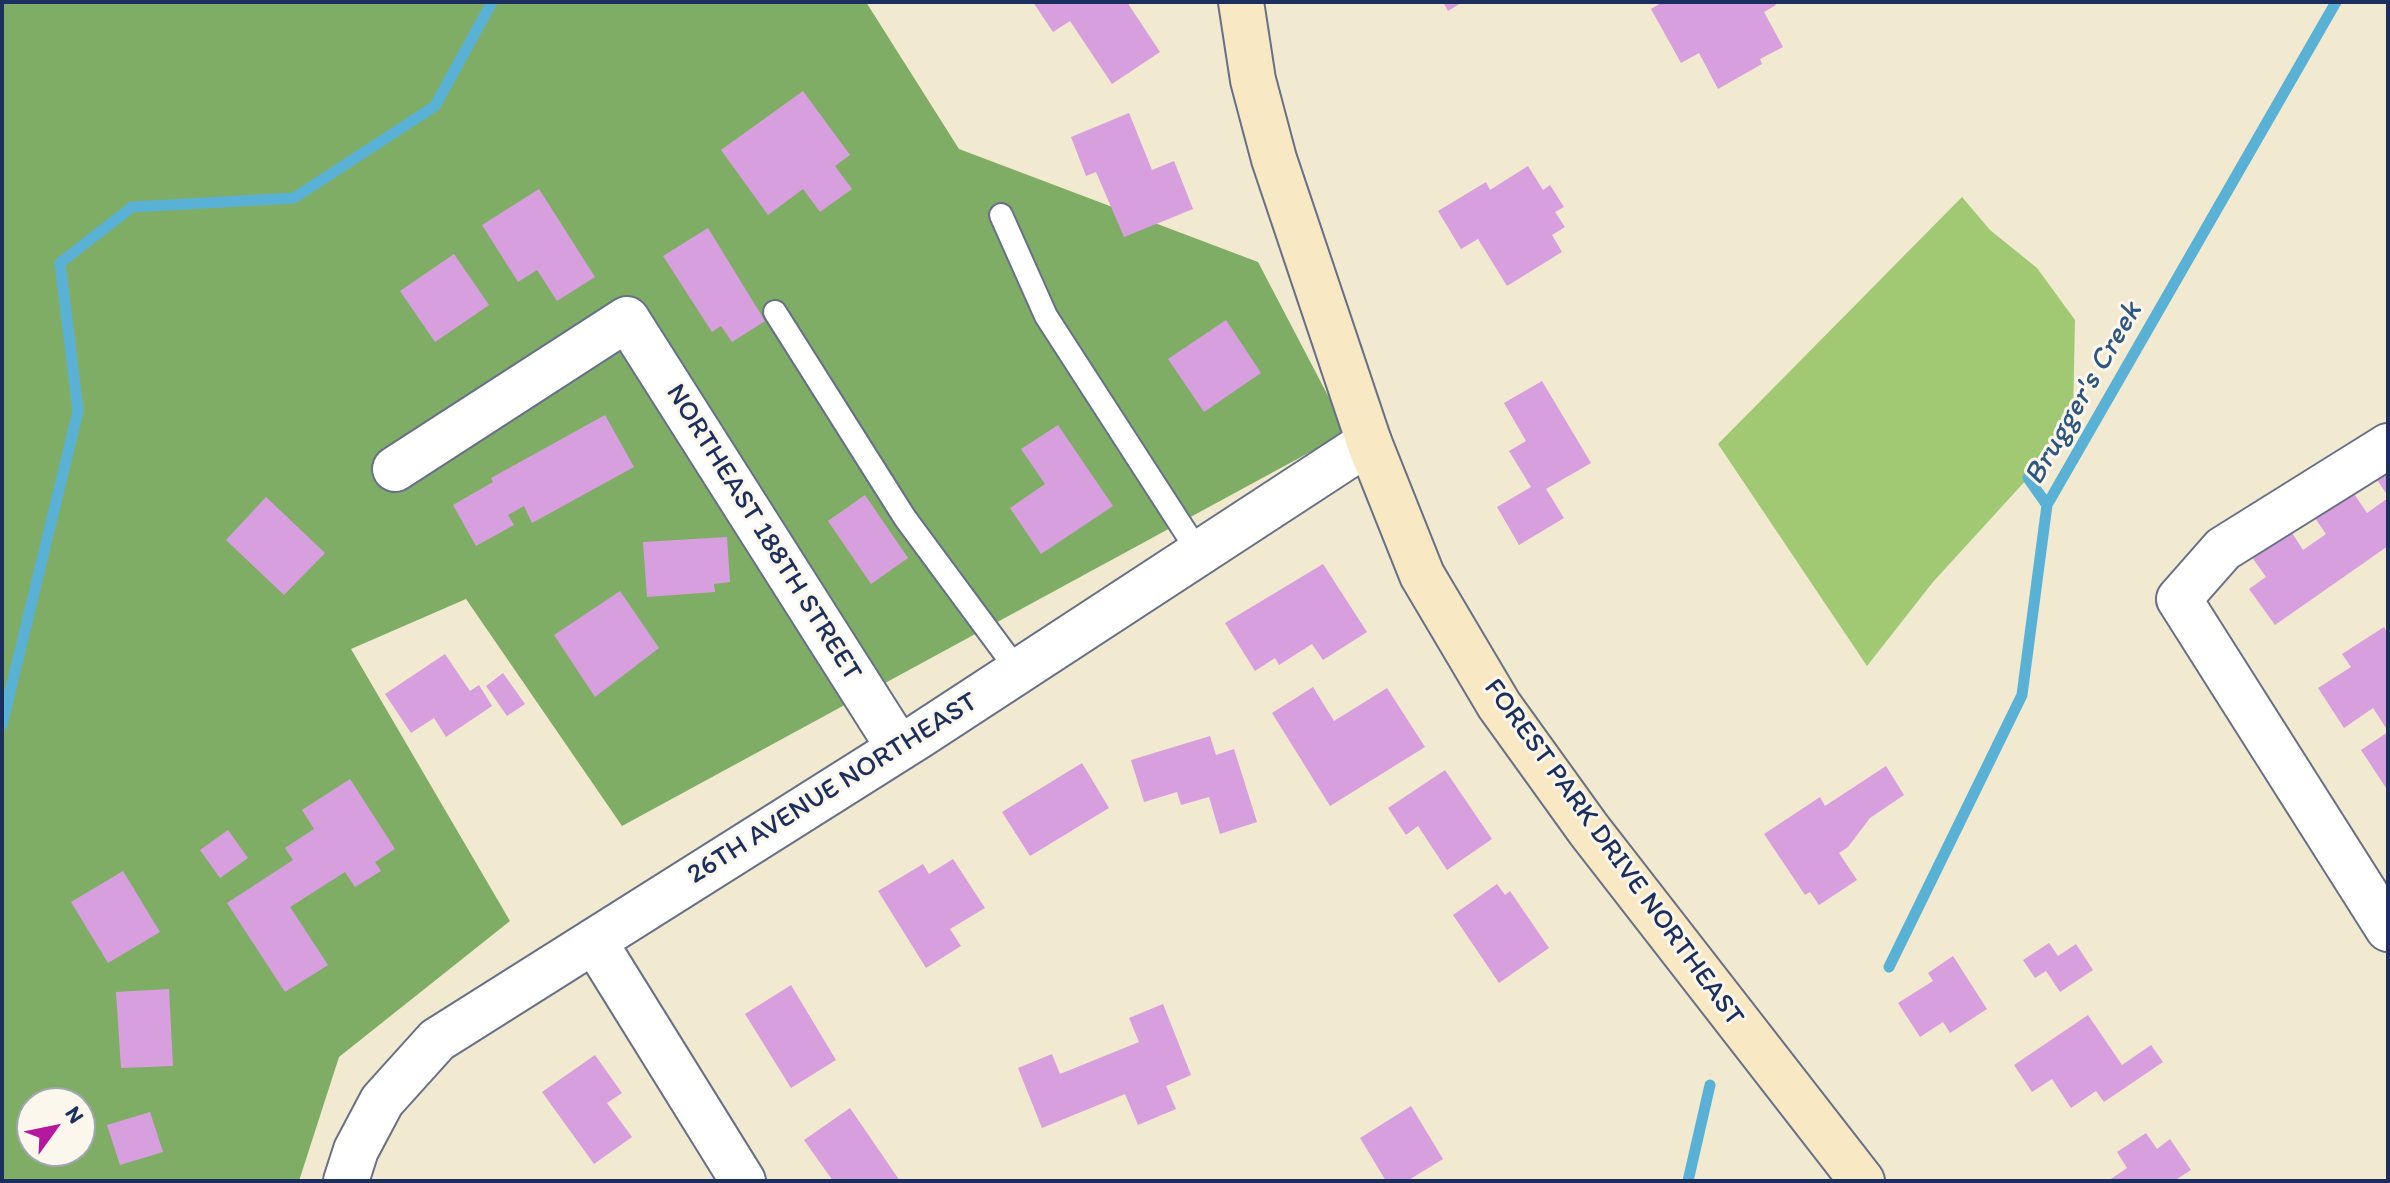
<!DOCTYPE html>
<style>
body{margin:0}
#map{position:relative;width:2390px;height:1183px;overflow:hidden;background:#f2e9d1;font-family:Itim,sans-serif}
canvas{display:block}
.frame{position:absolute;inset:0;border:4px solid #1b2f5e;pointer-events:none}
.north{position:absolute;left:16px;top:1087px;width:80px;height:80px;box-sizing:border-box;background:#fbf7ec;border:2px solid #a1a7b3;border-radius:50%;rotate:57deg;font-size:22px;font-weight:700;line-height:32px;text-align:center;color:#1b2f5e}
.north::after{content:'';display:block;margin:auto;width:28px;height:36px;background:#b5179e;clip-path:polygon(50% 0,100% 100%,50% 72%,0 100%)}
</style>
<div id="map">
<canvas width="2390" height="1183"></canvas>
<div class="frame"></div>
<div class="north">N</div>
</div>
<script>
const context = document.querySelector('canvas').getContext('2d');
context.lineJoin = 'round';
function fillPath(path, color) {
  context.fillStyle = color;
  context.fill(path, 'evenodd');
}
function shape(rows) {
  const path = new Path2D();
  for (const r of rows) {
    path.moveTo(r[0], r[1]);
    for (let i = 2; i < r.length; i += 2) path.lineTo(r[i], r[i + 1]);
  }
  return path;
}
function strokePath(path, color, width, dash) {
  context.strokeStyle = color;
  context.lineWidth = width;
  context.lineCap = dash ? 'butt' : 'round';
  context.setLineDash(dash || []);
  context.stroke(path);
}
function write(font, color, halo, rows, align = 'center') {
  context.font = font + ' Itim,sans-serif';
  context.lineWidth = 6;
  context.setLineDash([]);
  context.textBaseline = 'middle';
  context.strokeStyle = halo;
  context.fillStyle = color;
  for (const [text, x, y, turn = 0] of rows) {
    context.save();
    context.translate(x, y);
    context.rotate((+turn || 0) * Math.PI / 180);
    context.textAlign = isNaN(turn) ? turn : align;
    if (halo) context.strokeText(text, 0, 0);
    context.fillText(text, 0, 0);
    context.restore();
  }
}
fillPath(shape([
 [1962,197,1990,230,2037,268,2075,320,2073,416,2028,478,1933,582,1867,666,1718,444]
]), '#a1c974');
fillPath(shape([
 [2,2,866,2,959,149,1258,262,1347,432,622,826,466,599,351,649,510,921,339,1057,299,1181,2,1181],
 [32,1103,80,1103,80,1151,32,1151]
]), '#80ad66');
strokePath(shape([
 [2028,478,2047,505],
 [2,725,78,411,60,263,132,207,294,198,435,106,492,2],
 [1889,967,2022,695,2047,505,2336,2],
 [1688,1181,1710,1085]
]), '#59b2d6', 11);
fillPath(shape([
 [1033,2,1127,2,1160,52,1112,84,1070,21,1053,32],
 [1443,2,1463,2,1448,11],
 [1663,2,1774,2,1776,5,1764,12,1783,47,1760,59,1762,64,1718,89,1699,53,1681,63,1651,9],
 [803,91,850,155,835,166,852,189,820,212,803,189,768,215,721,150],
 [1129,113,1152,170,1174,161,1193,209,1124,237,1096,172,1086,176,1071,137],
 [1528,166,1543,190,1550,185,1564,207,1555,212,1565,227,1552,235,1562,252,1507,286,1478,239,1461,249,1438,211,1486,182,1490,190],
 [539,189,595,277,557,301,537,270,518,282,482,225],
 [708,228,765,321,732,342,721,326,712,332,663,256],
 [454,254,489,305,435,342,400,291],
 [1226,320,1261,373,1204,412,1168,359],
 [1542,381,1591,463,1546,489,1564,518,1519,545,1497,507,1531,487,1509,451,1526,441,1504,403],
 [605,415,634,467,532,523,524,506,508,515,514,525,476,546,453,505,493,482,491,478],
 [1058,425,1113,506,1041,554,1010,508,1045,484,1021,449],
 [2388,455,2388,496,2369,468],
 [2346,482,2367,513,2388,498,2388,546,2275,625,2249,589,2266,577,2246,549,2285,522,2303,550,2326,534,2308,508],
 [865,495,908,558,871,584,828,521],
 [266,497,325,553,284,595,226,540],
 [727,537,730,582,714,584,715,592,647,597,643,542],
 [1323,564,1367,632,1323,660,1312,644,1279,665,1275,658,1255,671,1225,623],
 [620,591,659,648,595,697,554,635],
 [2384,627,2388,633,2388,731,2373,708,2344,728,2318,688,2351,667,2342,654],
 [445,654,470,691,479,685,492,706,446,737,434,718,411,733,385,694],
 [503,673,525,704,507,716,486,686],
 [1313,687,1334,721,1387,688,1425,747,1330,806,1272,713],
 [2388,732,2388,787,2386,788,2361,750],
 [1210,736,1216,755,1234,749,1257,822,1220,834,1209,797,1181,805,1177,792,1144,802,1131,760],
 [1082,763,1109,808,1030,856,1002,812],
 [1886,766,1904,795,1870,818,1848,847,1839,853,1857,880,1819,905,1810,892,1805,895,1764,834,1820,797,1825,806],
 [1445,770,1492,839,1447,870,1418,826,1406,835,1388,808],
 [350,779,395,849,375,862,381,871,355,887,345,872,290,907,328,965,285,992,227,903,293,860,285,848,314,829,302,810],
 [228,830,248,858,220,878,200,850],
 [953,859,985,908,950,929,961,946,926,968,878,891,923,864,929,874],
 [123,871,160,932,108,963,71,902],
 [1497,884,1505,895,1510,891,1549,948,1499,983,1453,915],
 [2049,943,2058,956,2076,944,2093,970,2060,992,2046,971,2035,978,2023,960],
 [1953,956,1987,1009,1950,1033,1943,1022,1920,1037,1898,1003,1933,981,1928,973],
 [791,985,836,1060,791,1088,745,1014],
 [169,989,173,1066,121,1068,116,992],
 [1163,1004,1191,1075,1166,1086,1176,1109,1138,1125,1125,1094,1042,1128,1018,1068,1052,1054,1060,1074,1139,1042,1129,1018],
 [2088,1015,2122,1065,2151,1045,2163,1062,2104,1102,2096,1091,2071,1108,2052,1079,2032,1092,2014,1065],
 [595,1055,622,1093,607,1103,632,1137,594,1164,542,1092],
 [1411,1106,1443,1159,1407,1181,1386,1181,1360,1138],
 [850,1108,900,1181,833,1181,804,1140],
 [150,1112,163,1152,120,1165,107,1125],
 [2146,1133,2157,1149,2170,1139,2191,1170,2174,1181,2108,1181,2127,1168,2117,1152]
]), '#d89fdf');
const lane = shape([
 [1001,215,1046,316,1199,553],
 [775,312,905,518,1018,671]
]);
const street = shape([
 [2388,446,2223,549,2179,599,2388,929],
 [395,469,627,319,899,748],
 [594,941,743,1181],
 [346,1181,356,1150,382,1101,437,1040,919,736,1369,442]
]);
const secondary = shape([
 [1241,2,1253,80,1274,159,1369,442,1422,575,1499,705,1589,830,1862,1181]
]);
strokePath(lane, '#667086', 26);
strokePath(street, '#667086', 48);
strokePath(secondary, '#667086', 48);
strokePath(lane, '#fff', 22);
strokePath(street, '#fff', 44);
strokePath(secondary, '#f8e8c3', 44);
write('28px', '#1b2f5e', '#fbf7ec', [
 ["NORTHEAST 188TH STREET",763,533,58],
 ["26TH AVENUE NORTHEAST",833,789,-32],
 ["FOREST PARK DRIVE NORTHEAST",1613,853,54]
]);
write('italic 30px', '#2e5682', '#fbf7ec', [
 ["Brugger's Creek",2084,394,-60]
]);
</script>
